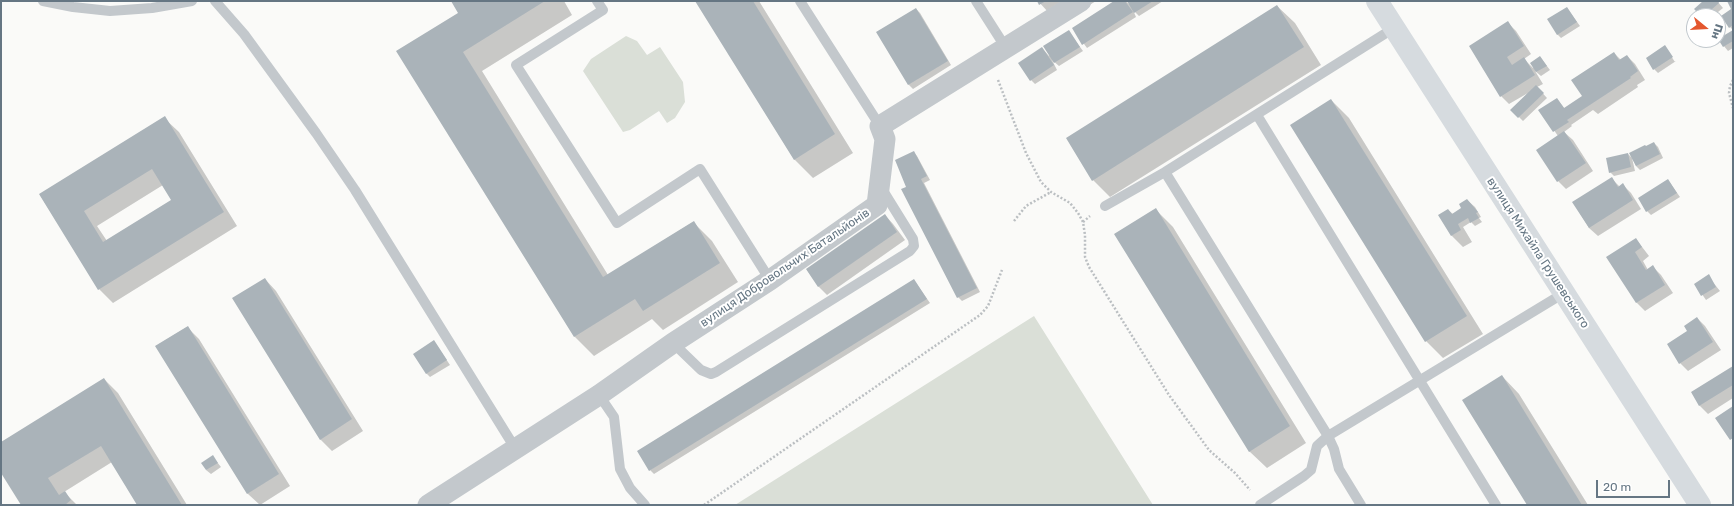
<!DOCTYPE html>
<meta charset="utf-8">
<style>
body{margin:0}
#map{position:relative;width:1734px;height:506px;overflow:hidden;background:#fafaf8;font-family:Rubik,sans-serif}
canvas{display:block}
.frame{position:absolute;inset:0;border:2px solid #657683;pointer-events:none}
.north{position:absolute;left:1686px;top:8px;width:40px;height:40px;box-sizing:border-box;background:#fff;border:1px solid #c1c8cd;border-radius:50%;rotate:108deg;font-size:11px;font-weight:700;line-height:16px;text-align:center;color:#657683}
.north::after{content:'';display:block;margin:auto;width:14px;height:18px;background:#e4572e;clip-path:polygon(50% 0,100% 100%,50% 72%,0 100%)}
.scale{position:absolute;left:1596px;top:480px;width:74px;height:18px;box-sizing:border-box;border:2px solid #657683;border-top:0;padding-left:5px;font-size:12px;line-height:14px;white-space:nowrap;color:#657683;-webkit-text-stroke:3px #fff;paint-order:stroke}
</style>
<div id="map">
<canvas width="1734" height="506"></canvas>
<div class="frame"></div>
<div class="north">Пн</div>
<div class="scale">20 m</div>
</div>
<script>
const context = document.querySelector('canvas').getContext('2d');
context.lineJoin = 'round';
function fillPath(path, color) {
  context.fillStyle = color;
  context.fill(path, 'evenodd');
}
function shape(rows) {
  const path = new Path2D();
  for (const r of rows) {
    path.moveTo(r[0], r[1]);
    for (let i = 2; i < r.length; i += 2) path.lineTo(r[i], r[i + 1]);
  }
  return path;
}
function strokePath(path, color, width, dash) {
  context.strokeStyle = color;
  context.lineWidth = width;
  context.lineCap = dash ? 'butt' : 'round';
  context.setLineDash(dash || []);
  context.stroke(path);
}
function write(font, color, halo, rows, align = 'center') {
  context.font = font + ' Rubik,sans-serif';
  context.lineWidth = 4;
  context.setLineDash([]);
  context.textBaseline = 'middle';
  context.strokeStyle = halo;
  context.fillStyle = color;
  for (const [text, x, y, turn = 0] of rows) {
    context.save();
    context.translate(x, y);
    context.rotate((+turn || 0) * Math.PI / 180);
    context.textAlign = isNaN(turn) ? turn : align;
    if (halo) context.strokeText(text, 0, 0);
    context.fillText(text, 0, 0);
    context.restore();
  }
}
fillPath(shape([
 [626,36,637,41,647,55,660,47,683,82,685,102,675,118,667,123,659,111,630,130,623,132,583,71,591,59],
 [1034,316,1153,505,735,505]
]), '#dadfd7');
fillPath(shape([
 [452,1,564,1,572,15,482,71,608,275,693,222,712,241,738,282,663,330,652,319,594,356,575,337,398,52,459,13],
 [696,1,759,1,853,153,813,178,794,159],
 [1038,1,1096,1,1059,24],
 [1116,1,1126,1,1129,4,1128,1,1163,1,1139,16,1133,10,1136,17,1087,48,1073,29],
 [1705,1,1717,1,1723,8,1713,16,1702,16],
 [1729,1,1733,1,1733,30,1730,27,1732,9],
 [1277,6,1295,23,1321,65,1110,197,1093,180],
 [1567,8,1580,26,1561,38,1557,34],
 [916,9,920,13,951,65,913,89,909,85,878,32],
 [1508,23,1516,31,1531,54,1524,59,1533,68,1540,57,1550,70,1541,76,1535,71,1543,84,1537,87,1547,98,1523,121,1512,110,1528,93,1509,104,1501,96],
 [1733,31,1733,48,1728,51,1719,40],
 [1069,32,1083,51,1059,66,1052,60,1057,70,1035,84,1031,80,1042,48,1049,56],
 [1665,47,1675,62,1676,61,1658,73,1654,69],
 [1614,53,1621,60,1627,56,1635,64,1645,80,1637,85,1638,87,1598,114,1593,110,1571,125,1572,126,1564,132,1573,140,1593,171,1566,189,1558,181,1558,136,1540,110,1557,99,1565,109,1582,98],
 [1331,100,1349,118,1483,334,1443,358,1426,341],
 [164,118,179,132,237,226,113,303,99,289,40,195],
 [163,185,173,200,107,241,97,226],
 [1654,143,1658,147,1663,158,1640,170,1636,166,1630,154],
 [913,152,917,156,930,180,924,183,980,292,962,301,958,297,908,187],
 [1628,154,1632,158,1635,171,1614,176,1610,172],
 [1612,179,1620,187,1623,185,1631,193,1641,209,1598,236,1589,228,1573,202],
 [1668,180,1680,197,1651,215,1647,211],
 [1467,200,1475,207,1481,217,1479,218,1482,222,1475,226,1471,222,1463,227,1472,242,1463,247,1452,236,1440,215,1448,210,1453,214,1463,208],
 [1155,209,1173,227,1306,443,1267,468,1249,451],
 [885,215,893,224,905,240,827,295,819,287,807,270],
 [1636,239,1649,256,1643,261,1648,270,1653,267,1661,275,1673,293,1645,311,1637,303,1608,257],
 [1708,276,1720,291,1706,300,1695,284],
 [265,279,276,291,363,431,332,451,320,439],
 [914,280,930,303,654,474,650,470],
 [1697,318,1705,326,1721,350,1688,371,1680,363,1688,331],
 [187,327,199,339,290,486,260,505,248,494,156,346],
 [434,341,450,365,430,377,426,373],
 [1733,367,1733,398,1708,414,1700,406,1692,393],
 [1502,376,1519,394,1588,505,1528,505],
 [104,379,118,393,187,505,139,505,112,462,64,492,77,505,22,505,1,471,1,443],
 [213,457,221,467,211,474,206,470]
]), '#0003');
fillPath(shape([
 [451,1,545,1,463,52,603,277,694,221,720,263,643,311,635,299,574,337,396,51,458,13],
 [695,1,753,1,835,134,794,160],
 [1037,1,1046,1,1039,5],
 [1114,1,1125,1,1133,12,1082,45,1072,28],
 [1127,1,1153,1,1134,13],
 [1703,1,1718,1,1719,3,1704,16,1701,16,1694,9],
 [1727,1,1733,1,1733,25,1729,28,1721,16,1731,9],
 [1277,5,1304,47,1092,181,1066,138],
 [1567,7,1577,22,1557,35,1547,19],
 [916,8,948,61,908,85,876,32],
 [1508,21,1524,46,1507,57,1512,65,1524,57,1535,75,1500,97,1469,46],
 [1069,30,1080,47,1054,63,1043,46],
 [1733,30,1733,41,1723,47,1718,39],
 [1665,45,1673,57,1653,70,1646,58],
 [1042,47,1054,65,1030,81,1018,63],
 [1614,52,1619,60,1627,55,1638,71,1630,77,1631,78,1567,120,1569,122,1553,132,1538,110,1557,98,1564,108,1582,96,1571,80],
 [1540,56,1547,66,1536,72,1530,63],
 [1536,85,1544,93,1518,118,1510,110],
 [1331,99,1467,316,1425,342,1290,125],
 [165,116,224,212,98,290,39,194],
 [152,169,171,200,103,242,84,211],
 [1564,131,1586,163,1557,182,1536,150],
 [1654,142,1660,154,1636,166,1629,153,1645,145,1646,146],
 [914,151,927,176,921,179,977,288,957,298,901,189,906,187,895,160],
 [1628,153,1631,167,1609,173,1606,158],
 [1612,177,1618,187,1623,183,1633,200,1589,228,1572,202],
 [1668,179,1677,193,1646,212,1638,198],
 [1467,199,1478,212,1476,213,1479,218,1470,223,1468,218,1458,224,1461,230,1451,236,1438,215,1448,209,1452,214,1461,208,1459,204],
 [1156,208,1290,426,1249,452,1114,234],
 [885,214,897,232,818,287,806,269],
 [1636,238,1642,247,1635,252,1646,270,1653,265,1665,285,1636,303,1606,257],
 [1709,274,1716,287,1701,296,1694,284],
 [265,278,352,419,320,440,232,298],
 [914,279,927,299,649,471,637,451],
 [1697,317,1713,342,1679,364,1667,344,1687,331,1684,326],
 [188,326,279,474,247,494,155,346],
 [434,340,447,360,426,374,413,354],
 [1733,366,1733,385,1699,406,1691,392],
 [1502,375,1582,505,1527,505,1462,400],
 [104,378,182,505,137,505,101,446,48,478,59,495,65,491,71,500,65,505,21,505,1,473,1,442],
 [1733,406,1733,438,1730,440,1715,418],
 [213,455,218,463,206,470,201,463]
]), '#aab3b9');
strokePath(shape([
 [998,80,1026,153,1041,182,1051,192,1070,203,1078,213,1083,222,1085,235,1085,257,1089,267,1169,395,1209,450,1235,473,1250,490],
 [1733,80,1730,86,1729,93,1733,108],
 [1014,221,1026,206,1051,192],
 [1083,222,1090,216],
 [704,505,980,315,988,306,1002,270]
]), '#bbbfc2', 2.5, [2, 2]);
strokePath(shape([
 [43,1,73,7,110,11,152,8,192,1],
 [215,1,244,34,316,133,355,190,515,448],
 [597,1,603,10,516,65,617,223,700,169,770,280],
 [800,1,880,126],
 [976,1,1006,48],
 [1257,115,1496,505],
 [1165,172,1328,436,1334,449,1339,469,1361,505],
 [1105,206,1165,172,1394,28],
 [673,343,701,370,711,374,716,372,910,251,914,246,913,239,882,189],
 [599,395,614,417,620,469,630,488,645,505],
 [1260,505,1304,476,1311,470,1317,446,1328,436,1564,293]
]), '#c3c8cc', 10);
strokePath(shape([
 [428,505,599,395,673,343,770,280,877,205,885,139,880,126,1081,1]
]), '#c3c8cc', 21);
strokePath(shape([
 [1377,1,1700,505]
]), '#d6dbdf', 22);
write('12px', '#657683', '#fff', [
 ["вулиця Михайла Грушевського",1538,253,57],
 ["вулиця Добровольчих Батальйонів",785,268,-34]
]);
</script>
